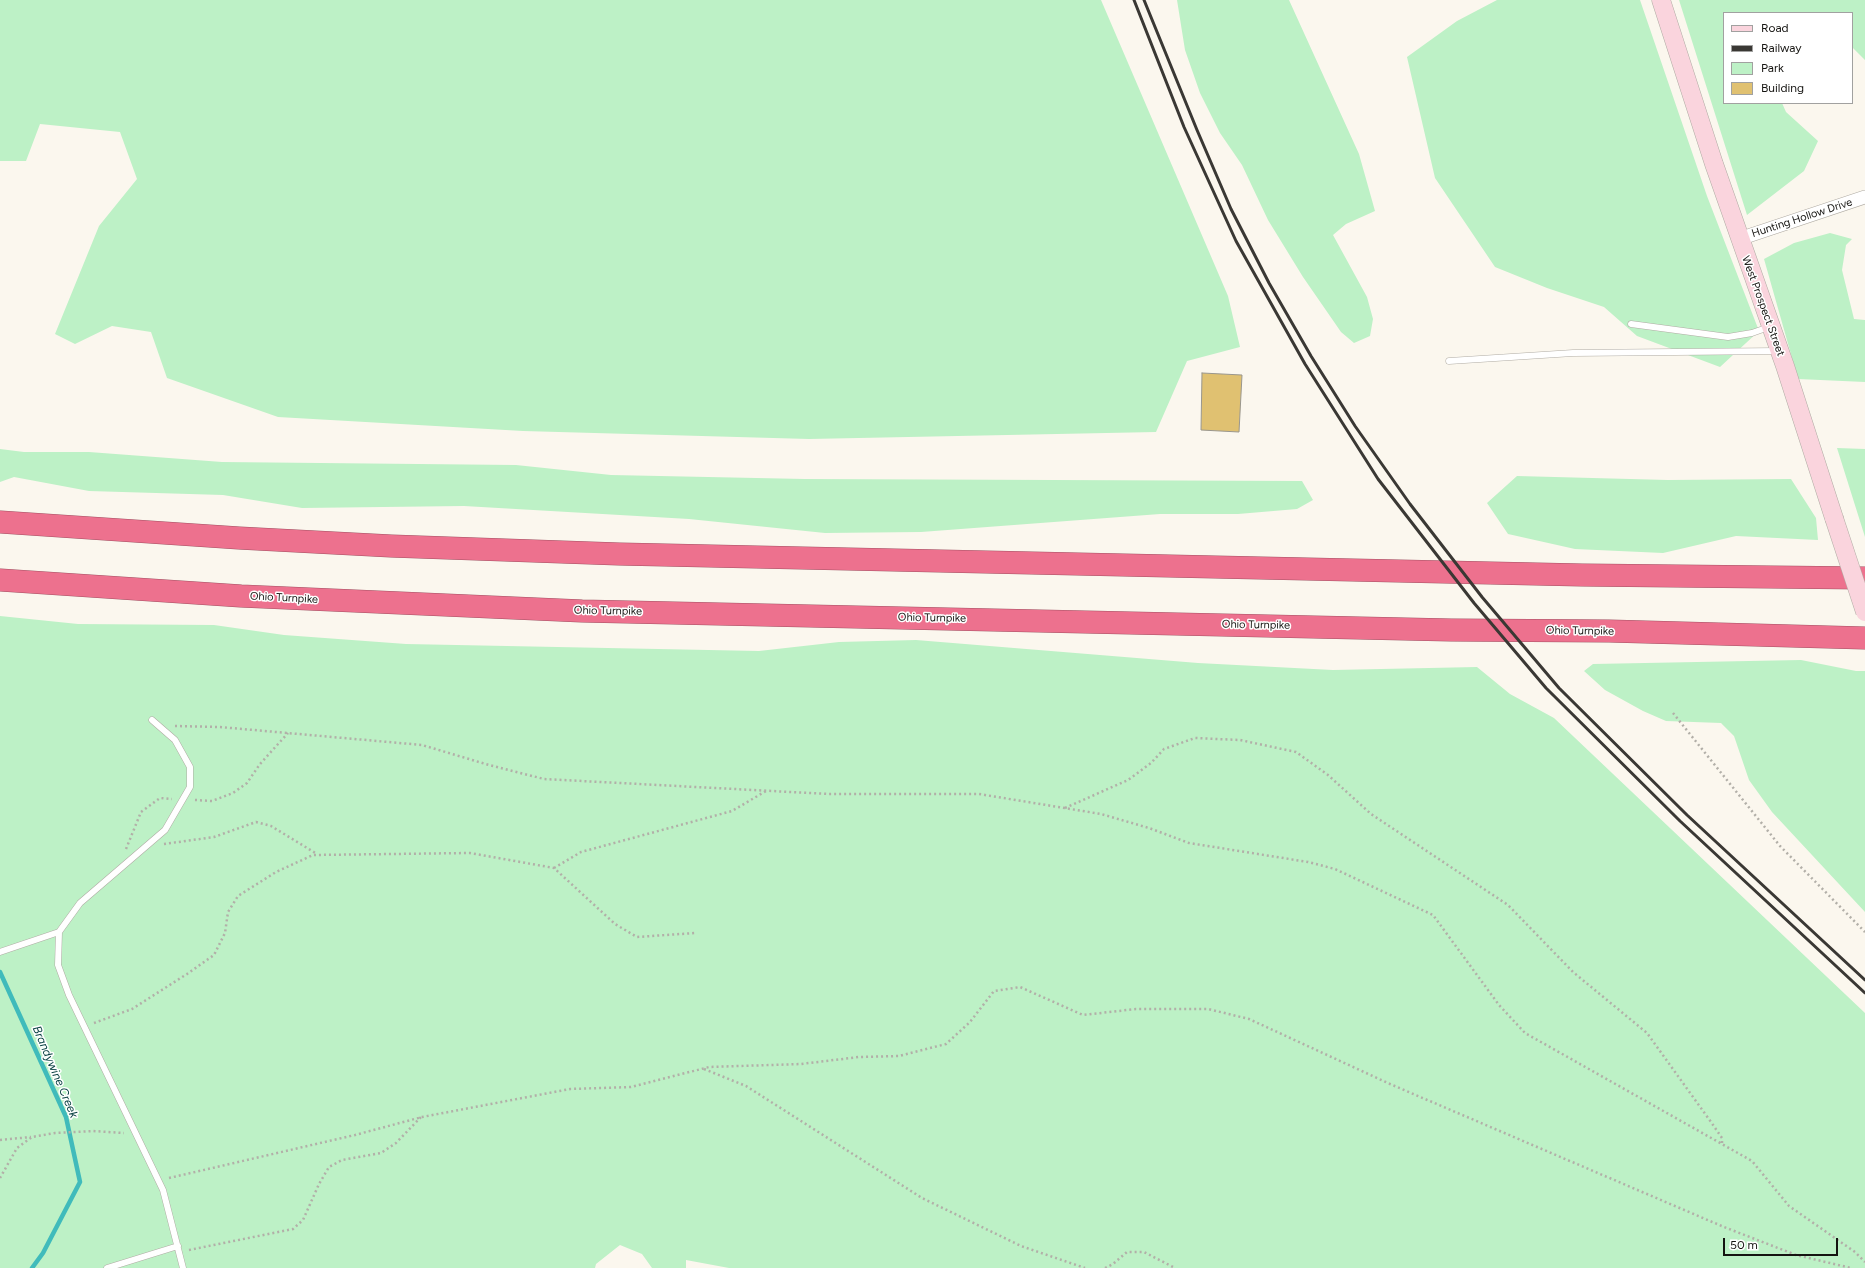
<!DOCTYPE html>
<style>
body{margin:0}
#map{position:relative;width:1865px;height:1268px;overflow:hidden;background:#fbf7ee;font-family:Figtree,sans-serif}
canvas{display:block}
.legend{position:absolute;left:1723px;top:12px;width:130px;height:92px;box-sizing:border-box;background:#fff;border:1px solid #a1a1a0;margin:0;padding:5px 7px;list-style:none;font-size:12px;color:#151411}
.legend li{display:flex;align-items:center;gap:8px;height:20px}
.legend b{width:20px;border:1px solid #a1a1a0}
.scale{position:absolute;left:1723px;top:1238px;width:115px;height:18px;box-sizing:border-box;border:2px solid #151411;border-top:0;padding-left:5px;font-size:12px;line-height:14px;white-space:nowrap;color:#151411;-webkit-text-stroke:3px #fff;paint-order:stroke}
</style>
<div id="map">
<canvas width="1865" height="1268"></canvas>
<ul class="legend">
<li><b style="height:5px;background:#fad4dd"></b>Road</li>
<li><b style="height:5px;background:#3a3834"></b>Railway</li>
<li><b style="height:11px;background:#bdf1c6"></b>Park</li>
<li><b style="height:11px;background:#e0c171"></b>Building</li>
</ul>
<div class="scale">50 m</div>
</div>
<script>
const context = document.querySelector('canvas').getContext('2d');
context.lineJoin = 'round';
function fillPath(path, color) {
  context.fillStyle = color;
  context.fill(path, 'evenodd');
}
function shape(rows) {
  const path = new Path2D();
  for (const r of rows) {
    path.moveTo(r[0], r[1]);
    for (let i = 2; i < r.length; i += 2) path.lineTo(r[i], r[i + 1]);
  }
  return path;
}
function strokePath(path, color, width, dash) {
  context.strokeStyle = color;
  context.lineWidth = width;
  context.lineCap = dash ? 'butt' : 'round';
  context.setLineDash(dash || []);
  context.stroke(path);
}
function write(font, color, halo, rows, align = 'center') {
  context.font = font + ' Figtree,sans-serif';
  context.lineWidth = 3;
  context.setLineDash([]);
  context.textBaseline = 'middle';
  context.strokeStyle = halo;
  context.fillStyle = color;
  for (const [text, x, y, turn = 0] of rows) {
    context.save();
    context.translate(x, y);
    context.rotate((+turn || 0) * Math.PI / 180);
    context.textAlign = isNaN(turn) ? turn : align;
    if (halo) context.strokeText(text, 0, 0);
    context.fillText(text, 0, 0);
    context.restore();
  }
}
fillPath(shape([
 [0,0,1101,0,1228,296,1240,347,1187,361,1156,432,809,439,523,431,278,417,167,378,151,332,112,326,75,344,55,334,99,226,137,179,120,132,40,124,26,161,0,161],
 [1177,0,1289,0,1359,154,1375,211,1346,224,1333,235,1367,297,1373,319,1370,336,1354,343,1341,332,1303,277,1268,220,1242,165,1220,133,1200,93,1185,50],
 [1497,0,1640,0,1707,196,1759,331,1720,367,1637,336,1604,307,1547,288,1495,267,1435,178,1407,57,1457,21],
 [1679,0,1865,0,1865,60,1852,47,1852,13,1724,13,1724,103,1782,103,1786,112,1818,141,1804,171,1747,215],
 [1830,233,1852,239,1846,245,1842,270,1854,319,1865,320,1865,382,1798,379,1764,259,1794,243],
 [1837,448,1865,449,1865,537],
 [0,449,24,452,89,452,222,462,516,465,611,475,805,479,1302,481,1313,500,1297,509,1238,514,1160,514,921,532,825,533,689,519,464,506,302,508,223,495,89,491,14,477,0,482],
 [1517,476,1668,480,1791,479,1816,518,1818,540,1736,536,1663,553,1575,549,1508,534,1487,503],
 [0,616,78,624,214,625,284,635,406,644,759,651,839,642,916,640,1198,663,1333,670,1477,667,1510,694,1554,718,1865,1013,1865,1268,729,1268,686,1260,686,1268,652,1268,642,1254,620,1245,596,1264,595,1268,0,1268],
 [1801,660,1856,671,1865,671,1865,912,1772,812,1749,780,1734,736,1721,723,1666,721,1643,711,1605,690,1584,671,1593,664]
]), '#bdf1c6');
strokePath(shape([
 [0,972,66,1117,80,1182,43,1253,32,1268]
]), '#40bbbb', 4.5);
const building = shape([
 [1202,373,1242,375,1239,432,1201,430,1202,373]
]);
fillPath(building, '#e0c171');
strokePath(building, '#99968d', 1);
const lane = shape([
 [1631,324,1728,337,1752,333,1769,327],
 [1449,361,1573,353,1778,351],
 [152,720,175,740,190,767,190,787,165,830,80,903,59,932,58,965,69,995,163,1190,183,1268],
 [0,952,59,932],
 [107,1268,178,1246]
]);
const street = shape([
 [1739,239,1865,197]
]);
const secondary = shape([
 [1661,0,1714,164,1785,366,1834,518]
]);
const highway = shape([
 [0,522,239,538,391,546,619,554,1582,575,1865,578],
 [0,580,241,596,582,611,1451,630,1609,631,1865,638]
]);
strokePath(lane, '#b0aca4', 7);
strokePath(street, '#b0aca4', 14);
strokePath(secondary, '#b0aca4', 19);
strokePath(highway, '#a15062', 23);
strokePath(shape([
 [1673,713,1780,846,1865,932],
 [175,726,220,727,422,745,489,765,544,779,829,794,979,794,1101,814,1149,828,1189,843,1308,862,1335,869,1433,915,1499,1005,1525,1033,1752,1161,1789,1206,1855,1252,1865,1262],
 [195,800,212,801,233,793,247,783,260,764,288,733],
 [1065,808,1128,780,1151,763,1164,749,1195,738,1240,740,1296,752,1328,775,1371,814,1508,905,1573,972,1647,1033,1711,1122,1722,1138,1722,1145],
 [164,844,214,837,256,822,271,826,317,854],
 [126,849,141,812,160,798,172,799],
 [554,868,581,852,732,811,766,791],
 [94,1023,132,1009,187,974,214,955,225,933,228,912,238,896,276,872,313,855,470,853,554,868,615,924,637,937,695,933],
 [704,1069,746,1086,922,1198,1021,1246,1085,1268],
 [0,1140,31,1137],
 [0,1178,17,1148,32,1137,55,1133,93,1131,124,1133],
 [169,1178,355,1135,422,1117,570,1089,631,1087,709,1067,801,1064,859,1057,899,1056,946,1044,970,1022,994,991,1020,987,1083,1015,1136,1009,1208,1009,1249,1019,1390,1084,1724,1227,1796,1255,1851,1268],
 [189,1250,293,1229,303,1220,319,1184,329,1167,342,1160,381,1153,396,1143,421,1117],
 [1105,1268,1113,1264,1127,1252,1144,1252,1175,1268]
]), '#b2afa8', 2.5, [2, 3]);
strokePath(lane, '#fff', 6);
strokePath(street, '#fff', 13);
strokePath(secondary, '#fad4dd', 18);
strokePath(highway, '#ed718e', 22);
strokePath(shape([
 [1134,0,1184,127,1236,241,1305,364,1378,479,1474,603,1546,688,1680,821,1865,993],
 [1144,0,1197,130,1231,209,1269,283,1311,356,1355,426,1410,504,1482,597,1559,688,1687,815,1865,980]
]), '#3a3834', 3);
const secondaryBridge = shape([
 [1834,518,1865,612]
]);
strokePath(secondaryBridge, '#b0aca4', 19, []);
strokePath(secondaryBridge, '#fad4dd', 18);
write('11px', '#151411', '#fff', [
 ["Hunting Hollow Drive",1802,218,-18],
 ["West Prospect Street",1763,306,70],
 ["Ohio Turnpike",284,598,3],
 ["Ohio Turnpike",608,611,1],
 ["Ohio Turnpike",932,618,1],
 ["Ohio Turnpike",1256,625,1],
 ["Ohio Turnpike",1580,631,1]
]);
write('italic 12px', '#0a4243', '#fff', [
 ["Brandywine Creek",55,1072,67]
]);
</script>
